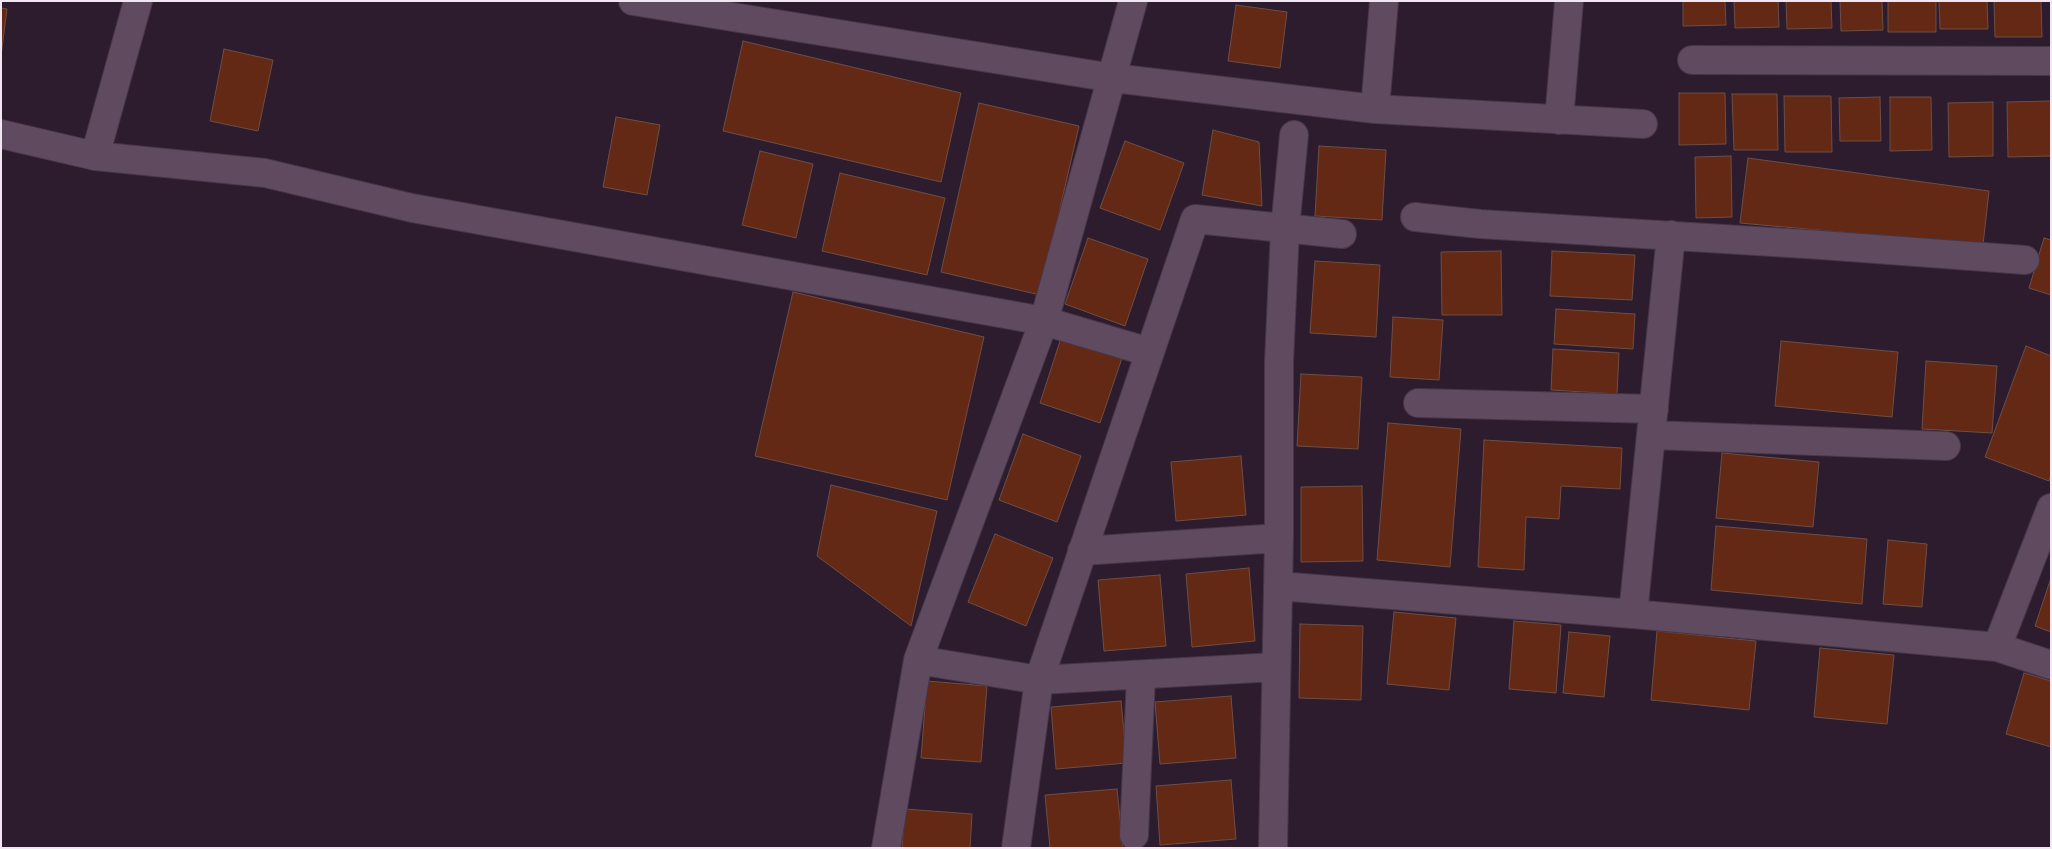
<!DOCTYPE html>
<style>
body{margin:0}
#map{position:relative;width:2052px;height:849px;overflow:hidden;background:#2d1b2e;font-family:"Space Grotesk",sans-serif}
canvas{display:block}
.frame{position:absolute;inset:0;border:2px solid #f2e6f3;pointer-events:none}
</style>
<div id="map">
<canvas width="2052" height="849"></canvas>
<div class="frame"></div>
</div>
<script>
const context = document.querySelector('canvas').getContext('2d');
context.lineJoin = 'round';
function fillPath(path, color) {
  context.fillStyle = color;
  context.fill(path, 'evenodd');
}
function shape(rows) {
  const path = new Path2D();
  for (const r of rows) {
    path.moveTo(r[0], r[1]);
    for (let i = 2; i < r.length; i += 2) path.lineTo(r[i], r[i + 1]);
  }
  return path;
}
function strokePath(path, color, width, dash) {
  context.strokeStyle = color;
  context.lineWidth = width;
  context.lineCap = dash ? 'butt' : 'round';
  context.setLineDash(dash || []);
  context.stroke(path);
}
const building = shape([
 [1683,1,1725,1,1726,25,1683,26,1683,1],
 [1734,1,1778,1,1779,27,1735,28,1734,1],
 [1786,1,1831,1,1832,28,1787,29,1786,1],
 [1840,1,1882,1,1883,30,1841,31,1840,1],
 [1888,1,1936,1,1936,32,1888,32,1888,1],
 [1939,1,1987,1,1988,29,1940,29,1939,1],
 [1994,1,2041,1,2042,37,1995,37,1994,1],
 [1236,5,1287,12,1280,68,1228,61,1236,5],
 [1,8,7,9,1,56,1,8],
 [743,41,961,93,941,182,723,131,743,41],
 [224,49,273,60,258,131,210,121,224,49],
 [1679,93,1725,93,1726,144,1679,145,1679,93],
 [1732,94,1777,94,1778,150,1734,150,1732,94],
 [1784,96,1831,96,1832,152,1785,152,1784,96],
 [1880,97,1881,141,1840,141,1839,98,1880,97],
 [1890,97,1931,97,1932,150,1890,151,1890,97],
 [2051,101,2051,156,2008,157,2007,102,2051,101],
 [1993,102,1993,156,1949,157,1948,103,1993,102],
 [979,103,1079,126,1040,295,941,272,979,103],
 [616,117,660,125,647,195,603,187,616,117],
 [1213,130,1259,142,1262,206,1202,195,1213,130],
 [1125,141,1184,163,1160,230,1100,208,1125,141],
 [1319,146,1386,150,1382,220,1315,216,1319,146],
 [760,151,813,164,796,238,742,225,760,151],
 [1731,156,1732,217,1696,218,1695,157,1731,156],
 [1748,158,1989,191,1983,245,1740,223,1748,158],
 [840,173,945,198,927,275,822,251,840,173],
 [1088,238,1148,259,1125,326,1065,304,1088,238],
 [2044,238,2051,240,2051,295,2029,288,2044,238],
 [1501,251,1502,315,1442,315,1441,252,1501,251],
 [1552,251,1635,255,1632,300,1550,296,1552,251],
 [1315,261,1380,265,1376,337,1310,333,1315,261],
 [793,292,984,337,947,500,755,456,793,292],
 [1556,309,1635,314,1633,349,1554,344,1556,309],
 [1393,317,1443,320,1439,380,1390,377,1393,317],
 [1061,338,1122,358,1100,423,1040,403,1061,338],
 [1781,341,1898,352,1892,417,1775,406,1781,341],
 [2026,346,2051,356,2051,475,2049,481,1985,457,2026,346],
 [1553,349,1619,353,1617,394,1551,390,1553,349],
 [1926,361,1997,366,1992,433,1922,429,1926,361],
 [1301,374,1362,377,1358,449,1297,446,1301,374],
 [1388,423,1461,429,1450,567,1377,560,1388,423],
 [1023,434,1081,456,1057,522,999,500,1023,434],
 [1484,440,1622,448,1620,489,1561,486,1559,519,1526,517,1524,570,1478,567,1484,440],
 [1722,453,1819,462,1813,527,1716,518,1722,453],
 [1241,456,1246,515,1176,521,1171,462,1241,456],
 [831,485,937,511,911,626,817,556,831,485],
 [1362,486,1363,561,1301,562,1301,487,1362,486],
 [1716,526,1867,539,1862,604,1711,590,1716,526],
 [995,534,1053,558,1026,626,968,602,995,534],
 [1888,540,1927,544,1922,607,1883,604,1888,540],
 [1249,568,1255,641,1192,647,1186,574,1249,568],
 [1160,575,1166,646,1104,651,1098,580,1160,575],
 [2051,578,2051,632,2035,626,2051,578],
 [1394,612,1456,618,1449,690,1387,684,1394,612],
 [1514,621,1561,625,1556,693,1509,689,1514,621],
 [1300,624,1363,626,1361,700,1299,698,1300,624],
 [1657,631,1756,641,1749,710,1651,700,1657,631],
 [1569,632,1610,636,1604,697,1563,693,1569,632],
 [1820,648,1894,655,1887,724,1814,717,1820,648],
 [2024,673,2051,681,2051,747,2006,734,2024,673],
 [927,681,987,686,981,762,921,758,927,681],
 [1231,696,1236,758,1160,764,1155,702,1231,696],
 [1121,701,1127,763,1056,769,1051,707,1121,701],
 [1231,780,1236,839,1160,845,1156,786,1231,780],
 [1117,789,1123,848,1050,848,1045,795,1117,789],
 [905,809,972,814,970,848,902,848,905,809]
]);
fillPath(building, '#642914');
strokePath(building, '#6d4f45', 1);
const minor = shape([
 [633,1,1113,78,1375,109,1643,124],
 [1692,60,2051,61],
 [1375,109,1384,1],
 [1559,120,1569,1],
 [1,134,95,156,265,173,412,208,1044,321,1149,352],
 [95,156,138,1],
 [1415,217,1480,224,1821,245,2025,260],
 [1418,403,1654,409],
 [1652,435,1946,446],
 [1082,551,1279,538],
 [1278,586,1633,614,1997,647,2051,665],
 [1633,614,1671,235],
 [1997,647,2051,508],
 [918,660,1039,680,1276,667],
 [1134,835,1141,676],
 [886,848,918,660,1044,321,1133,1],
 [1016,848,1039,680,1195,219,1342,234],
 [1273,848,1279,538,1279,362,1285,229,1294,135]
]);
strokePath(minor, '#463647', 30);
strokePath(minor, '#5f4a60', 28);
</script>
